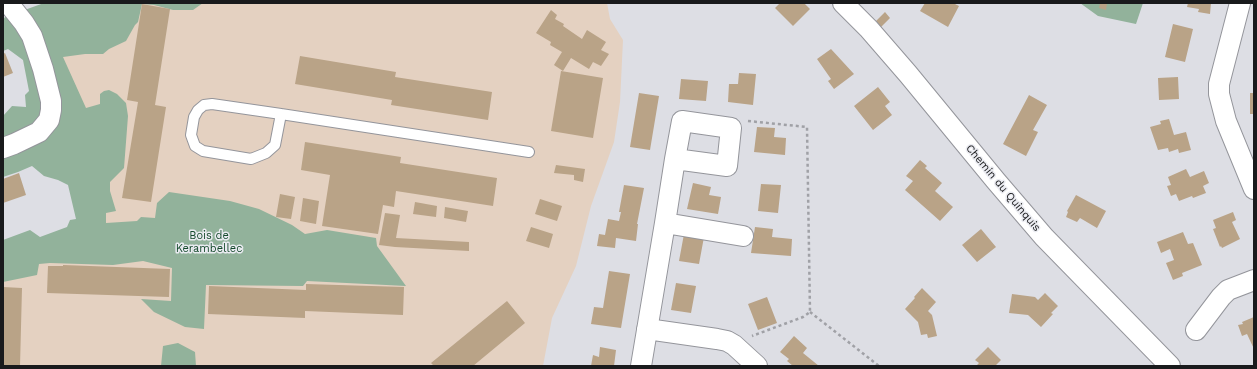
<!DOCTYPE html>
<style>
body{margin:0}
#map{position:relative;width:1257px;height:369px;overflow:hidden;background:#dddee4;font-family:"Work Sans",sans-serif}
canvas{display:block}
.frame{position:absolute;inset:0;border:4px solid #191a1c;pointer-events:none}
</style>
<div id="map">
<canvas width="1257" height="369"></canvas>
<div class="frame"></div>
</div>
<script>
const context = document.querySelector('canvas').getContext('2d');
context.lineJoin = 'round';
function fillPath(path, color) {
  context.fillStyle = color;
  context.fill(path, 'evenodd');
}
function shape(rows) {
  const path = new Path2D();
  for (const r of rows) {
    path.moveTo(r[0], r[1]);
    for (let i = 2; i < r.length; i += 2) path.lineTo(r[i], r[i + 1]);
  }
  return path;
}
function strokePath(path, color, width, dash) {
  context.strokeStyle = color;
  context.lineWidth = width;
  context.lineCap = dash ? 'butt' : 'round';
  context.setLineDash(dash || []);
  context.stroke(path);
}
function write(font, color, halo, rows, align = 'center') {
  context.font = font + ' "Work Sans",sans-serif';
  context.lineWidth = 3;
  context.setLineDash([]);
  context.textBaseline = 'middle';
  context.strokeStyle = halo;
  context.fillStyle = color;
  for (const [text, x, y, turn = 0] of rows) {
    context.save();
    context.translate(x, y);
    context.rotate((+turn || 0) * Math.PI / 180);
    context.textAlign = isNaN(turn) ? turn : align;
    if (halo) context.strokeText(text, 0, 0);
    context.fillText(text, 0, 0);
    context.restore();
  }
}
fillPath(shape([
 [61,3,607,3,610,19,623,40,620,102,614,142,591,206,576,266,552,318,543,366,3,366,3,262,95,236,62,110]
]), '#e4d1c1');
fillPath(shape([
 [44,3,203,3,193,10,173,10,154,5,142,4,138,22,135,25,126,41,109,49,103,54,85,54,63,57,86,108,100,104,100,94,104,91,109,90,117,94,126,103,128,116,124,168,110,182,110,191,116,211,106,213,106,223,137,221,141,217,155,218,157,203,169,192,230,201,259,209,292,225,305,234,327,230,376,238,377,246,406,286,307,281,303,286,206,285,204,329,185,327,154,312,141,299,171,301,172,268,143,261,113,265,50,263,39,264,37,275,3,282,3,240,30,230,40,237,67,227,70,220,76,219,68,185,58,180,44,176,32,166,18,172,3,177,3,116,12,106,26,107,25,95,29,91,23,60,8,49,3,51,3,20,5,17],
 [1080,3,1143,3,1136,24,1098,16],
 [178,343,195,352,196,366,161,366,163,346]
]), '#92b29b');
fillPath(shape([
 [780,3,804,3,810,9,793,26,775,8],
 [925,3,953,3,959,6,948,27,920,11],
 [1100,3,1107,4,1106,10,1099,8],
 [1188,3,1211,3,1210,14,1198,12,1199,9,1187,7],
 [142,4,170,9,155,105,166,107,151,202,122,198,138,102,127,100],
 [551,10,557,15,555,19,564,24,563,26,582,39,587,30,606,42,601,50,609,54,601,66,593,62,589,69,571,58,563,71,554,65,562,52,550,45,551,42,536,33],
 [885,12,890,18,881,27,876,21],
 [1173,24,1193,29,1185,62,1165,57],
 [831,49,854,74,834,89,828,81,831,79,817,59],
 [5,53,13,73,3,77,3,54],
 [300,56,396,72,395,77,492,92,488,120,391,105,392,100,295,84],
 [561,71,603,78,593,138,551,131],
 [739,73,756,74,753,105,728,102,729,84,738,84],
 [1178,77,1179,99,1159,100,1158,78],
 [681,79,708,81,706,101,679,99],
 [878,87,890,102,885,106,892,115,873,130,854,106],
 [639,93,659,96,650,150,630,147],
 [1250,93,1254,93,1254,114,1250,114],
 [1029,95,1047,105,1033,130,1038,132,1026,156,1003,144],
 [1169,119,1174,135,1186,132,1191,150,1179,153,1178,149,1169,152,1168,148,1158,150,1150,127,1161,124,1160,121],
 [757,127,775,128,774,137,786,138,785,155,754,152],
 [305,142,401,157,400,163,497,178,493,206,396,191,394,207,383,205,378,234,322,226,330,175,301,170],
 [920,160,927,166,925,168,942,183,935,191,953,207,940,221,905,190,913,181,906,176],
 [556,165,585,169,583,182,574,180,574,175,554,173],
 [1186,169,1190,177,1204,171,1209,183,1203,186,1206,193,1193,198,1192,196,1179,201,1176,194,1171,196,1167,186,1171,185,1168,177],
 [19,173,26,195,3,203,3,179],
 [693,183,711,187,709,195,721,197,718,214,687,209],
 [761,184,781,185,778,213,758,211],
 [624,185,644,188,637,224,638,224,636,241,616,238,615,248,597,246,599,234,605,235,608,219,619,221,621,212,619,212],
 [280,194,295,197,291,219,276,217],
 [1076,195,1106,211,1097,228,1080,218,1077,222,1066,217,1068,212,1067,211],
 [303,198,319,201,316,224,300,221],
 [540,199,562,206,557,221,535,214],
 [415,202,437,206,436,217,413,214],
 [445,207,468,211,466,222,444,218],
 [1233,212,1236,220,1232,222,1240,239,1222,248,1221,246,1220,247,1213,229,1216,228,1213,220],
 [385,213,400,215,396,238,469,242,469,251,395,247,379,245],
 [531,227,553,234,549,248,526,241],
 [755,227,773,229,772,237,792,239,791,256,751,253],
 [981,229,996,247,977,262,962,245],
 [1183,232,1188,244,1193,243,1202,265,1182,273,1183,276,1173,280,1166,263,1174,260,1170,249,1161,253,1157,242],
 [684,234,704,237,699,264,679,261],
 [63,265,170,269,169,297,47,293,48,266,63,266],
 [609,271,630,274,621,328,591,324,594,307,603,308],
 [676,283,696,286,691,313,671,310],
 [306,284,404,287,403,315,305,311,305,318,208,314,209,286,306,290],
 [3,287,22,288,20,366,3,366],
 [922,288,936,302,928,311,932,315,937,336,928,338,927,334,921,335,918,322,905,309,915,298,914,297],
 [1045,293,1058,306,1051,313,1053,314,1041,327,1028,315,1009,313,1012,294,1035,297,1038,300],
 [767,297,777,323,758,330,748,304],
 [507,301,525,323,473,366,434,366,431,363],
 [1254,317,1254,349,1247,334,1242,336,1238,325,1243,324,1242,322],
 [794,336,807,348,803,353,819,366,793,366,787,361,789,359,780,352],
 [600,347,616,350,614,366,591,366,593,355,599,357],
 [988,347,1001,360,995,366,976,366,979,363,975,360]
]), '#b9a387');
const service = shape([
 [281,114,275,145,266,153,251,159,203,151,195,146,191,135,194,117,198,110,204,105,212,104,281,114,529,152]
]);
const minor = shape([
 [843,3,869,29,908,74,996,181,1044,237,1170,366],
 [1240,3,1219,84,1219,94,1226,121,1254,189],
 [3,148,14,144,39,132,49,120,51,110,51,101,43,69,32,36,24,23,8,3],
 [665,223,743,236],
 [647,329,717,339,727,341,734,345,757,366],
 [1196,330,1221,297,1228,290,1254,280],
 [641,366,665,223,675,159,682,121,731,128,727,166,675,159]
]);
strokePath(service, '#94959b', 12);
strokePath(minor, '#94959b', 22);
strokePath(shape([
 [748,121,807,127,810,312,803,317,752,336],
 [810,312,879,366]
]), '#a0a1a6', 2.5, [3, 3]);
strokePath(service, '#fff', 10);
strokePath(minor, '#fff', 20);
write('11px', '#191a1c', '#eaebf1', [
 ["Chemin du Quinquis",1003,188,50]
]);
write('11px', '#14492b', '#eaebf1', [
 ["Bois de",209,236],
 ["Kerambellec",209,249]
]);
</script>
